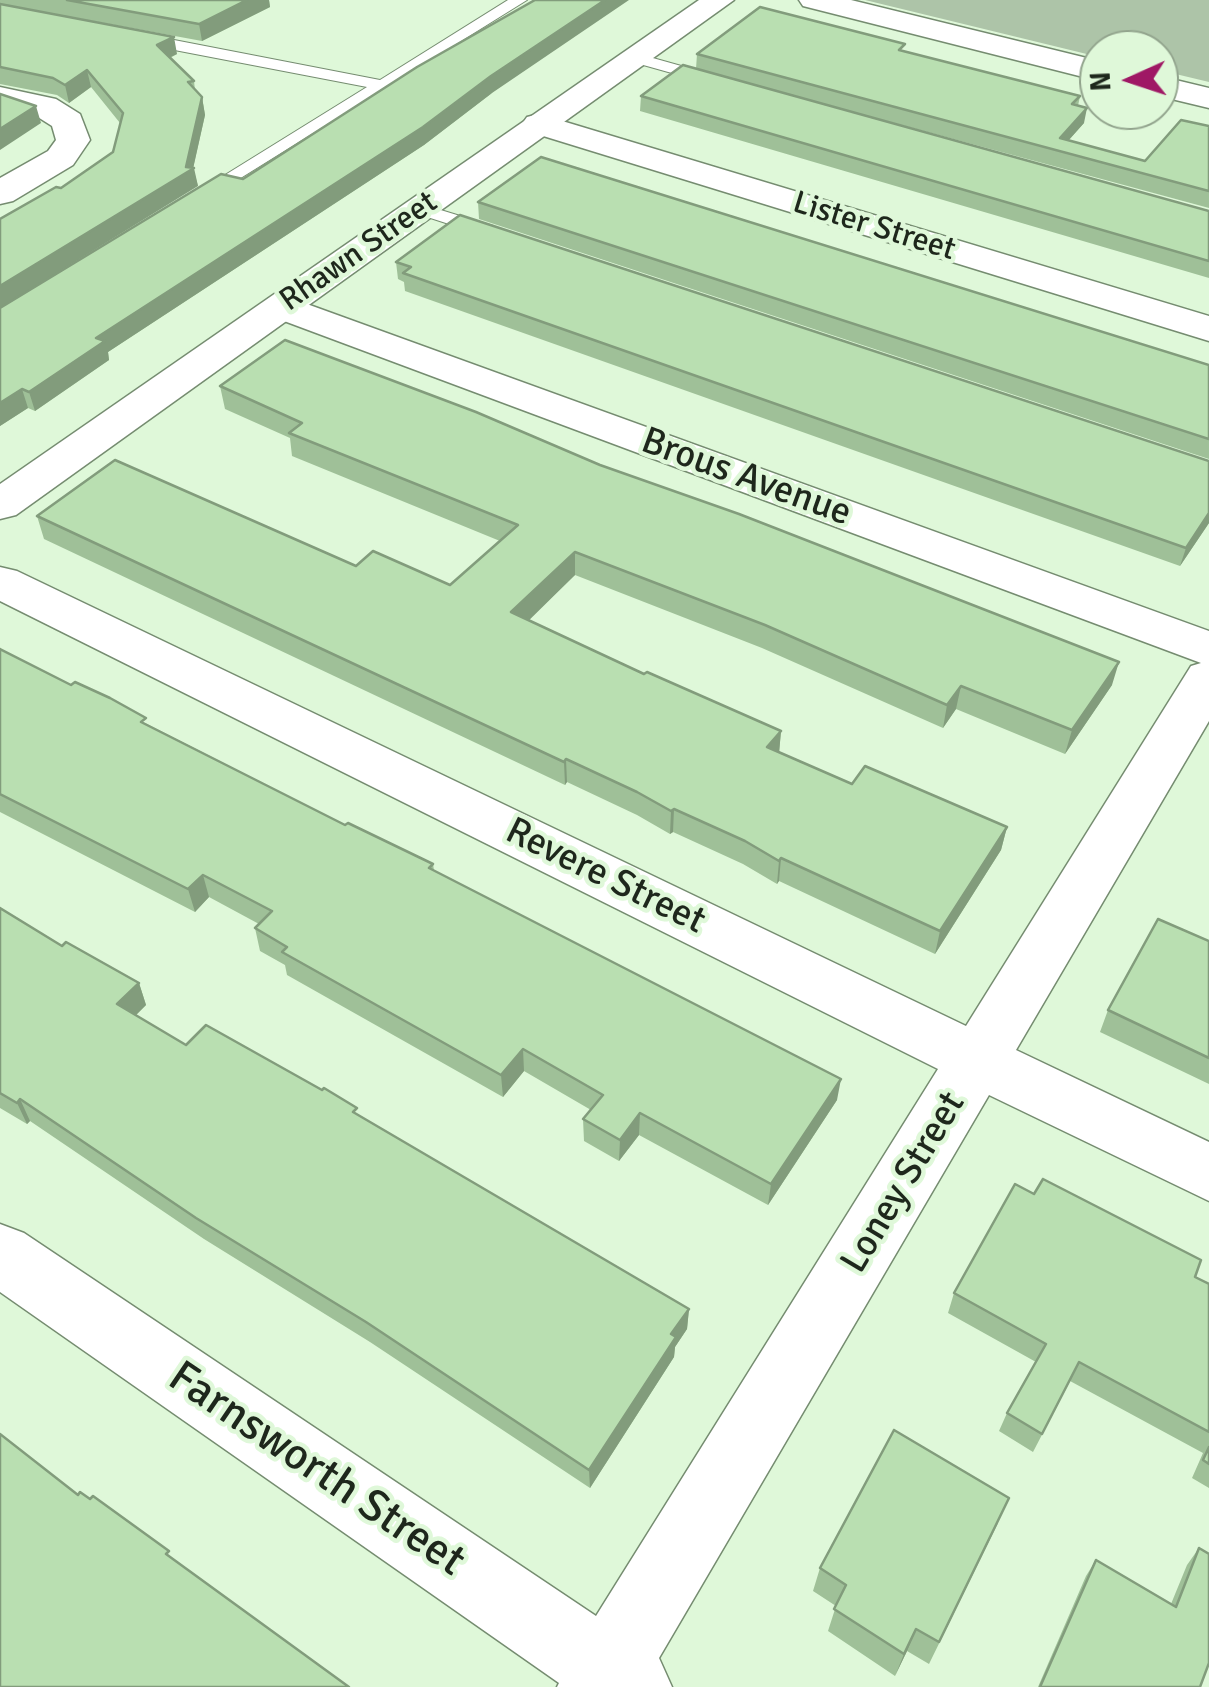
<!DOCTYPE html>
<style>
body{margin:0}
#map{position:relative;width:1209px;height:1687px;overflow:hidden;background:#dff8d9;font-family:Signika,sans-serif}
canvas{display:block}
.north{position:absolute;left:1079px;top:30px;width:100px;height:100px;box-sizing:border-box;background:#dff8d9;border:2px solid #92a48d;border-radius:50%;rotate:267deg;font-size:28px;font-weight:700;line-height:40px;text-align:center;color:#1e271c}
.north::after{content:'';display:block;margin:auto;width:35px;height:45px;background:#9f1865;clip-path:polygon(50% 0,100% 100%,50% 72%,0 100%)}
</style>
<div id="map">
<canvas width="1209" height="1687"></canvas>
<div class="north">N</div>
</div>
<script>
const context = document.querySelector('canvas').getContext('2d');
context.lineJoin = 'round';
function fillPath(path, color) {
  context.fillStyle = color;
  context.fill(path, 'evenodd');
}
function shape(rows) {
  const path = new Path2D();
  for (const r of rows) {
    path.moveTo(r[0], r[1]);
    for (let i = 2; i < r.length; i += 2) path.lineTo(r[i], r[i + 1]);
  }
  return path;
}
function strokePath(path, color, width, dash) {
  context.strokeStyle = color;
  context.lineWidth = width;
  context.lineCap = dash ? 'butt' : 'round';
  context.setLineDash(dash || []);
  context.stroke(path);
}
function write(font, color, halo, rows, align = 'center') {
  context.font = font + ' Signika,sans-serif';
  context.lineWidth = 9;
  context.setLineDash([]);
  context.textBaseline = 'middle';
  context.strokeStyle = halo;
  context.fillStyle = color;
  for (const [text, x, y, turn = 0] of rows) {
    context.save();
    context.translate(x, y);
    context.rotate((+turn || 0) * Math.PI / 180);
    context.textAlign = isNaN(turn) ? turn : align;
    if (halo) context.strokeText(text, 0, 0);
    context.fillText(text, 0, 0);
    context.restore();
  }
}
fillPath(shape([
 [865,0,1209,0,1209,82,1159,70,1159,50,1099,50,1099,57]
]), '#adc4a8');
const service = shape([
 [508,0,527,0,202,202,193,197,196,193,367,87,138,43,130,38,138,33,380,80,508,0],
 [635,53,717,76,719,79,711,84,629,61,629,55,635,53],
 [421,204,493,226,495,230,486,236,415,213,415,205,421,204]
]);
const minor = shape([
 [799,0,851,0,1099,61,1099,81,803,6,799,0],
 [1159,76,1209,88,1209,108,1159,96,1159,76],
 [0,87,56,99,80,114,90,140,73,165,13,201,0,204,0,178,48,151,56,140,52,126,33,114,0,107,0,87],
 [539,114,1209,316,1209,341,527,131,522,124,527,117,539,114],
 [282,295,1209,631,1209,721,1016,1050,1209,1142,1209,1201,989,1095,659,1658,672,1687,557,1687,559,1683,0,1292,0,1224,24,1233,596,1616,938,1069,0,601,0,567,17,571,966,1026,1191,666,1201,663,268,315,262,307,268,299,282,295]
]);
const secondary = shape([
 [699,0,734,0,16,515,0,519,0,484,699,0]
]);
strokePath(service, '#758c70', 2);
strokePath(minor, '#758c70', 3);
strokePath(secondary, '#758c70', 3);
fillPath(service, '#fff');
fillPath(minor, '#fff');
fillPath(secondary, '#fff');
fillPath(shape([
 [0,0,269,0,270,7,202,41,0,4],
 [0,4,177,54,170,58,194,81,195,90,202,97,205,115,193,168,198,186,61,188,113,152,120,123,91,87,69,103,57,95,0,84],
 [905,52,1080,96,1078,106,1084,123,1068,141,1145,161,1209,126,1209,208,783,93,1209,211,1209,278,640,111,641,96,696,69,697,54],
 [492,93,424,145,108,352,109,360,35,411,28,408,0,426,0,308,243,179],
 [478,202,1209,365,1209,459,479,219],
 [396,262,1209,523,1180,566,405,291,404,282,398,279],
 [220,386,1112,685,1065,754,956,709,943,728,762,648,575,575,528,620,644,674,781,731,779,752,852,784,1007,827,1001,850,935,954,779,881,777,884,743,864,673,832,670,834,637,815,567,782,565,785,44,539,37,516,356,566,450,585,500,541,292,456,290,438,225,409],
 [0,649,345,825,433,864,434,870,837,1100,768,1205,639,1135,619,1161,584,1141,583,1119,591,1110,524,1071,503,1097,287,975,285,965,260,951,255,928,259,924,209,897,195,912,0,812],
 [0,908,62,946,139,983,146,1005,136,1015,186,1045,358,1115,689,1309,687,1329,675,1347,674,1357,590,1488,370,1342,204,1239,30,1121,27,1124,0,1108],
 [1209,941,1209,1084,1100,1032,1108,1010],
 [1195,1277,1209,1284,1209,1488,1192,1478,1203,1453,1070,1381,1033,1452,999,1431,1007,1413,1036,1362,948,1313,954,1293],
 [998,1523,929,1664,907,1651,895,1676,828,1631,836,1606,813,1591,820,1568],
 [1199,1548,1200,1687,1038,1687,1086,1576,1096,1560,1171,1604,1187,1565]
]), '#9fc098');
fillPath(shape([
 [247,0,269,0,270,7,202,41,199,24],
 [605,0,629,0,492,93,424,145,108,352,109,360,35,411,29,392,96,338],
 [174,37,177,54,160,62,157,45],
 [87,70,91,87,69,103,65,85],
 [202,97,205,115,193,169,194,168,198,186,0,308,0,286,186,167],
 [36,106,41,123,0,150,0,129],
 [1087,108,1084,123,1059,151,1060,138],
 [22,389,28,408,0,426,0,403],
 [1209,513,1209,523,1180,566,1186,548],
 [575,552,575,575,513,636,511,612],
 [1119,662,1112,685,1065,754,1072,730],
 [961,686,956,709,943,728,947,705],
 [781,731,779,754,767,747],
 [566,759,567,782,565,785,564,762],
 [674,809,673,832,670,834,671,811],
 [1007,827,1001,850,935,954,940,931],
 [781,858,779,881,777,884,779,861],
 [203,875,209,897,195,912,188,889],
 [139,983,146,1005,125,1026,117,1004],
 [523,1049,524,1071,503,1097,501,1075],
 [841,1079,837,1100,768,1205,771,1184],
 [20,1099,30,1121,27,1124,17,1103],
 [640,1113,639,1135,619,1161,620,1140],
 [689,1309,687,1329,675,1347,674,1357,590,1488,589,1470,671,1334],
 [916,1629,907,1651,895,1676,904,1654]
]), '#829c7c');
const building = shape([
 [67,0,247,0,199,24,67,0],
 [535,0,605,0,491,76,423,127,96,338,105,341,29,392,22,389,0,403,0,308,221,174,243,179,417,67,535,0],
 [0,4,174,37,157,45,194,81,188,82,202,97,186,167,194,168,0,286,0,219,56,187,61,188,113,152,123,113,87,70,65,85,53,78,0,67,0,4],
 [760,7,905,44,899,50,1080,96,1072,104,1087,108,1060,138,1145,161,1181,120,1209,126,1209,191,697,54,760,7],
 [683,65,1209,211,1209,261,641,96,683,65],
 [0,94,36,106,0,129,0,94],
 [541,157,1209,365,1209,439,478,202,541,157],
 [460,215,1209,461,1209,513,1186,548,403,273,411,267,396,262,460,215],
 [285,340,476,412,600,465,739,514,1119,662,1072,730,961,686,947,705,765,625,575,552,511,612,644,674,647,672,781,731,767,747,852,784,865,766,1007,827,940,931,781,858,779,861,745,841,674,809,671,811,637,792,566,759,564,762,37,516,115,460,356,566,373,551,450,585,518,525,289,433,302,423,220,386,285,340],
 [0,649,71,685,75,682,110,698,146,718,141,722,345,825,348,823,433,864,429,868,841,1079,771,1184,640,1113,620,1140,583,1119,603,1095,523,1049,501,1075,282,952,287,947,255,928,272,911,203,875,188,889,0,794,0,649],
 [0,908,62,946,66,942,139,983,117,1004,186,1045,206,1025,322,1090,324,1088,357,1108,353,1112,689,1309,671,1334,676,1337,589,1470,366,1322,196,1218,20,1099,17,1103,0,1093,0,908],
 [1158,919,1209,941,1209,1058,1108,1010,1158,919],
 [1043,1179,1201,1260,1195,1277,1209,1284,1209,1432,1079,1362,1042,1434,1007,1413,1046,1344,954,1293,1015,1184,1034,1194,1043,1179],
 [894,1430,1009,1498,939,1642,916,1629,904,1654,834,1609,846,1585,820,1568,894,1430],
 [0,1434,78,1495,80,1492,90,1499,93,1496,169,1551,166,1554,349,1687,0,1687,0,1434],
 [1209,1447,1209,1464,1203,1460,1209,1447],
 [1199,1548,1209,1554,1209,1663,1200,1687,1040,1687,1096,1560,1176,1607,1199,1548]
]);
fillPath(building, '#b9dfb1');
strokePath(building, '#829c7c', 2.5);
write('32px', '#1e271c', '#dff8d9', [
 ["Lister Street",874,227,17],
 ["Rhawn Street",359,252,-35]
]);
write('38px', '#1e271c', '#dff8d9', [
 ["Brous Avenue",746,478,20],
 ["Revere Street",605,877,26],
 ["Loney Street",904,1183,-59]
]);
write('45px', '#1e271c', '#dff8d9', [
 ["Farnsworth Street",316,1470,34]
]);
</script>
